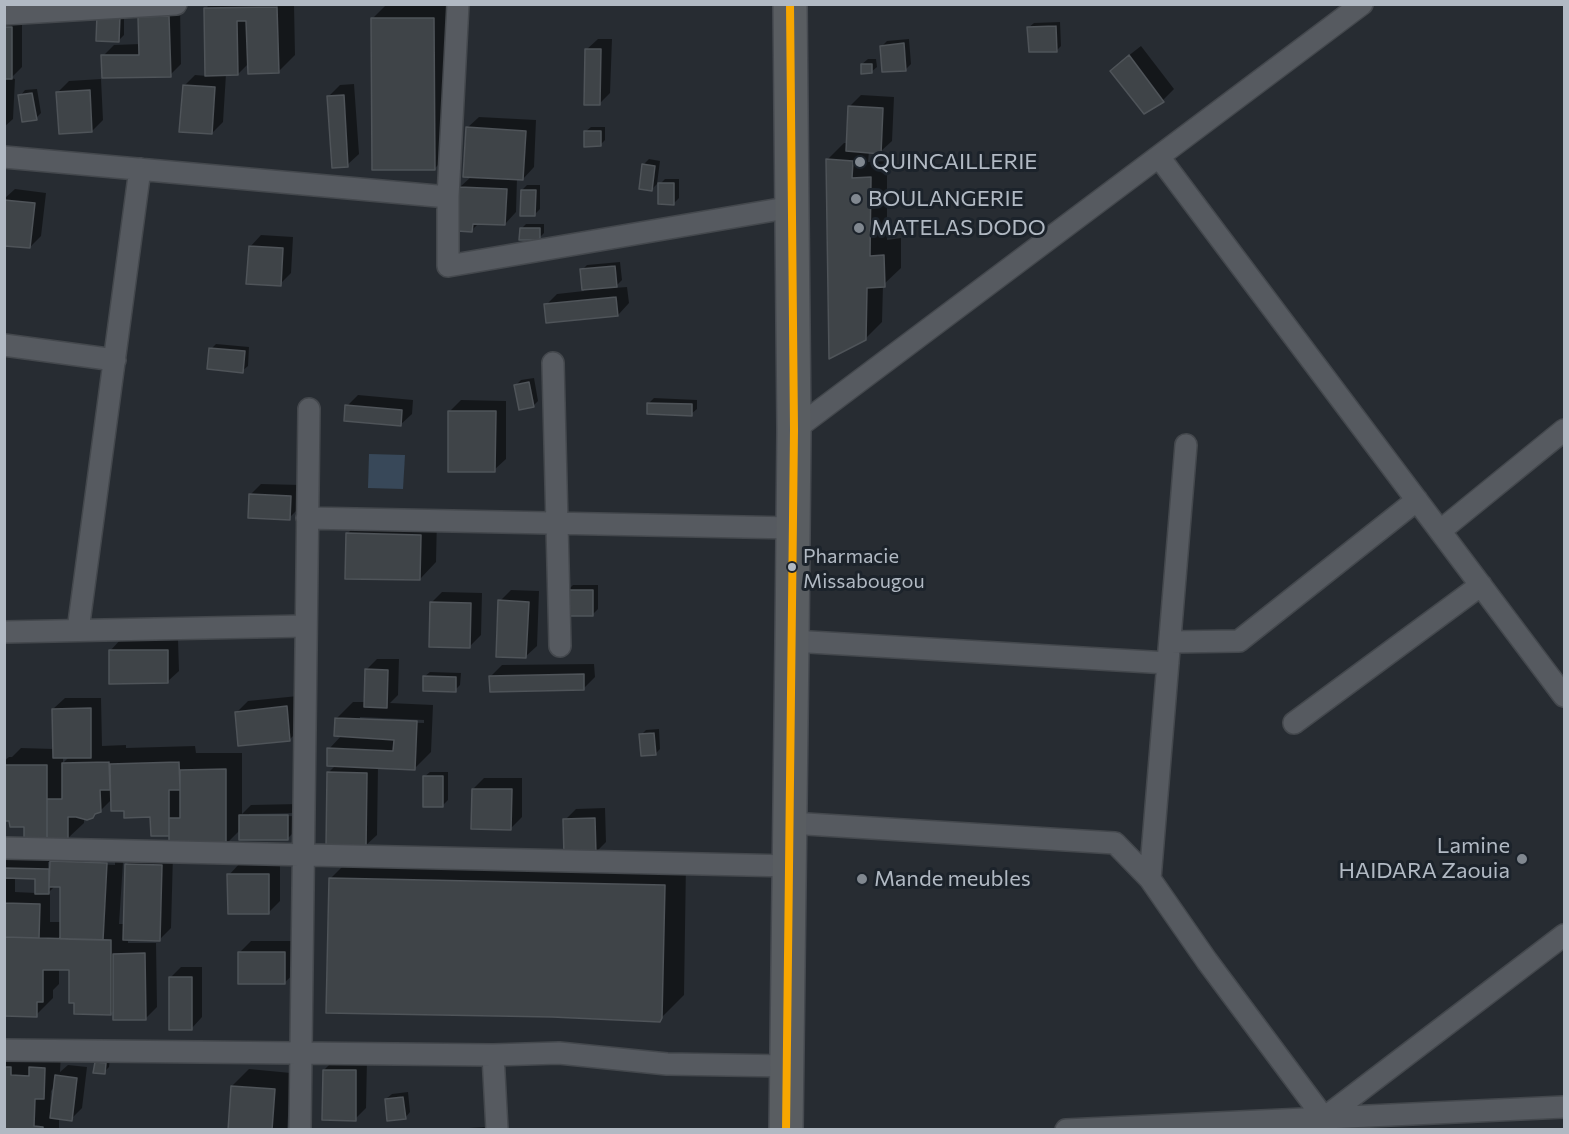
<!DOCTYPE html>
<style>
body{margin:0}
#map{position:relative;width:1569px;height:1134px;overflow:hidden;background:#272c32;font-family:Commissioner,sans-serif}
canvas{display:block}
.frame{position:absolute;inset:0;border:6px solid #b1b9c3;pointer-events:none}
</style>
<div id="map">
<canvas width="1569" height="1134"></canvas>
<div class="frame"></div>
</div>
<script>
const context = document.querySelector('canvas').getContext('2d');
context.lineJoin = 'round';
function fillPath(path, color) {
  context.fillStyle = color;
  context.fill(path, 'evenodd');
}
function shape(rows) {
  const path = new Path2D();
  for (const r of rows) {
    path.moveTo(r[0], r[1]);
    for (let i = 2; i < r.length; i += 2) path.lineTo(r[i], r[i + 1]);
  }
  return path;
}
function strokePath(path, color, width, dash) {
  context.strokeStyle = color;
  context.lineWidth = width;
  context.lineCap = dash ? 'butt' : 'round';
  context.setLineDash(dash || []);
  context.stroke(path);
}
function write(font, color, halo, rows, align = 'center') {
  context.font = font + ' Commissioner,sans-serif';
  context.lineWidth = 6;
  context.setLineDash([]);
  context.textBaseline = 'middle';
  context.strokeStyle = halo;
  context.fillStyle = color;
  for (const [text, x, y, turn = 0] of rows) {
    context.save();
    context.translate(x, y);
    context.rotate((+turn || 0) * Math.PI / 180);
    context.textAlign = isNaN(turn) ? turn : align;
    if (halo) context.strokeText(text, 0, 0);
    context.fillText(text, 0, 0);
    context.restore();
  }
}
fillPath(shape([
 [369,454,405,455,403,489,368,488]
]), '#384859');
fillPath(shape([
 [210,4,294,4,295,55,278,72,249,63,238,74,226,74,223,122,212,133,184,86,195,75,207,76,205,9],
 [387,4,455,4,456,147,434,169,373,18],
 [151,6,180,6,181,64,170,75,103,56,114,45,140,44,140,17],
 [124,11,124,35,119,40,98,15],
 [4,17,22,17,22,67,11,78,15,79,13,119,4,127],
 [1060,22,1061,46,1056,51,1028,28,1034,23],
 [598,39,612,39,610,93,599,104,586,50],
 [909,39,911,64,906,69,882,46,887,41],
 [1141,46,1174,89,1163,100,1112,71,1123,60],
 [868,59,876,59,877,67,871,72,862,64],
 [101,79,103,120,92,131,58,92,69,81],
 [354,84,359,154,347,165,328,97,340,85],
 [37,89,41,113,36,118,20,96,25,90],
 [861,95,894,97,892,141,880,152,869,151,868,162,887,161,887,240,901,238,901,268,883,285,882,322,865,339,827,160,844,143,848,143,850,106],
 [479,117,536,120,534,167,523,179,517,178,516,212,505,224,479,223,471,231,460,187,472,176,467,128],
 [591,127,605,127,605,140,600,145,585,132],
 [649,159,660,161,657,184,651,190,644,164],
 [665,179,679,179,679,198,674,203,660,184],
 [527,185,540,185,540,209,535,214,522,190],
 [15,189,46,193,41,236,30,247,4,244,4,199],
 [526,224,544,224,544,233,539,238,521,229],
 [261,235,293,237,291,273,280,284,250,247],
 [620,262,622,280,614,288,627,287,629,303,618,315,546,305,557,294,584,291,582,270,587,265],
 [216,344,249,347,248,366,242,371,211,349],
 [534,378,538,401,533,406,516,385,521,380],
 [358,395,413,400,412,414,400,425,347,406],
 [654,398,697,400,697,409,691,414,649,403],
 [461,400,506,401,506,459,494,470,450,411],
 [261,484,301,485,300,507,289,518,250,495],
 [364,517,437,518,436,562,420,579,347,534],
 [573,585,598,585,598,609,593,614,568,590],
 [511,590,539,591,537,646,525,657,500,601],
 [442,592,482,593,481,635,470,646,431,603],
 [121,639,178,639,179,671,167,682,110,651],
 [377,659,399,659,398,695,390,703,433,705,431,752,414,769,378,767,377,835,365,846,328,773,336,765,329,749,342,735,336,719,353,702,365,702,366,670],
 [360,717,424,720,424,723,368,721,360,720],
 [594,664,595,677,583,689,491,676,502,665],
 [430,672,461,673,460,685,455,690,424,677],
 [298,696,301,728,290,739,237,712,248,701],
 [65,698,101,698,102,746,126,745,126,748,195,746,196,753,242,753,242,814,251,805,298,804,299,827,287,839,240,830,225,845,171,834,152,816,125,810,112,799,100,811,84,817,84,823,67,839,11,819,4,819,4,761,9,757,12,757,21,748,54,749,53,709],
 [63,756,70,756,63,763],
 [295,813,295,816,249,817,249,814],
 [659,729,660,749,655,754,641,735,646,730],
 [430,772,448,772,448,800,443,805,424,777],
 [484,778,522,778,522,817,511,828,473,789],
 [605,808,606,842,595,853,565,820,576,809],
 [124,847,119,924,125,924,126,865,137,853,173,854,171,928,160,939,128,939,128,943,156,943,157,1007,146,1018,115,1009,111,1013,70,969,59,969,59,984,53,990,53,998,36,1015,4,1015,4,858],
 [65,860,115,862,115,865,65,863],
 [48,862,51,862,50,889,48,889],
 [15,877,36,878,36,893,15,892],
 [56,885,62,885,62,922,50,922,50,893,48,893],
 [352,857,686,863,684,995,659,1020,330,879],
 [240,863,280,863,280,901,269,912,229,875],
 [251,941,296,941,296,972,284,983,240,952],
 [181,967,202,967,202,1017,191,1029,170,978],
 [4,1051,61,1051,60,1072,68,1065,87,1067,82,1108,71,1119,59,1118,59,1128,57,1130,4,1130],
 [55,1086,52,1110,50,1110,51,1091],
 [101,1057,110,1058,109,1067,104,1072,96,1062],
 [335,1059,367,1060,366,1108,355,1119,324,1070],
 [249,1069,291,1073,287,1130,229,1130,232,1086],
 [408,1092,410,1112,405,1118,386,1099,392,1094],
 [486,1127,487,1130,467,1130,469,1128],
 [77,1129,184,1129,187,1130,76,1130]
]), '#0007');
const building = shape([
 [277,7,279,73,248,74,246,21,237,21,238,75,205,76,204,8,277,7],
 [97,14,120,15,119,42,96,41,97,14],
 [169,16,171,77,102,78,101,55,139,55,138,17,169,16],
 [371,18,434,18,435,170,372,170,371,18],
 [1056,26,1057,52,1029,52,1027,27,1056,26],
 [4,27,12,27,12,79,4,79,4,27],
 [904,43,906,71,882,72,880,46,904,43],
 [585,49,601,49,600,105,584,105,585,49],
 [1129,55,1164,102,1144,114,1110,71,1129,55],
 [861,64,872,64,872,73,861,74,861,64],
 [183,85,215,87,212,134,179,132,183,85],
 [90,90,92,132,59,134,56,92,90,90],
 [32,93,37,120,22,122,18,95,32,93],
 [344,95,348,167,332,168,327,96,344,95],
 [848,106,883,108,881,154,846,151,848,106],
 [466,127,526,131,523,180,463,177,466,127],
 [584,131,601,131,601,146,584,147,584,131],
 [826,159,853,161,852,178,871,177,870,256,884,255,885,287,867,288,866,340,829,359,826,159],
 [642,164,655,166,652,191,639,189,642,164],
 [658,183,674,183,674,205,658,204,658,183],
 [459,187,507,189,505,225,473,224,472,232,457,231,459,187],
 [521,190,536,190,535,216,520,216,521,190],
 [4,200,35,203,30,248,4,246,4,200],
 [520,228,540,228,540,240,519,240,520,228],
 [249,246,283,248,281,286,246,284,249,246],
 [615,266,617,287,582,290,580,269,615,266],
 [616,297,618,316,546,323,544,304,616,297],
 [209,348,245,351,243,373,207,369,209,348],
 [529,382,534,407,519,410,514,385,529,382],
 [647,403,692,404,692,416,647,414,647,403],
 [345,405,402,410,401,426,344,421,345,405],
 [448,411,496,411,495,472,448,472,448,411],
 [249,494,291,496,290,520,248,518,249,494],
 [346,533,421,535,420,580,345,579,346,533],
 [566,590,593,590,593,616,566,616,566,590],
 [498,600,529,602,526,658,496,657,498,600],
 [430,602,471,603,470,648,429,647,430,602],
 [109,650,168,650,168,683,109,684,109,650],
 [365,669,388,670,387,708,364,707,365,669],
 [584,674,584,690,490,692,489,676,584,674],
 [423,676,456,677,456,692,423,691,423,676],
 [287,706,290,741,238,746,235,712,287,706],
 [91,708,91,758,53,758,52,709,91,708],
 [335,718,417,721,415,770,327,766,327,748,393,751,394,740,334,736,335,718],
 [654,733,656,755,641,756,639,734,654,733],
 [109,762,110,790,100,790,101,812,95,814,93,818,87,820,76,817,68,817,68,841,47,841,47,799,62,799,62,763,109,762],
 [179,762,180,790,169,790,169,836,151,836,150,817,124,818,124,811,111,811,110,764,179,762],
 [4,765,47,765,47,848,24,848,24,827,10,827,9,821,4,821,4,765],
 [226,769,226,847,169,847,169,818,180,818,180,770,226,769],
 [327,772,367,773,366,848,326,848,327,772],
 [423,776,443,776,443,807,423,807,423,776],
 [472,789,512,789,511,830,471,829,472,789],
 [239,815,288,815,288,840,239,840,239,815],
 [595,818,596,855,564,856,563,819,595,818],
 [50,861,107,863,103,940,60,939,60,887,49,887,50,861],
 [125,864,162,865,160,941,123,940,125,864],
 [4,868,49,869,49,894,35,894,35,879,5,878,4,902,4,868],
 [227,874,269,874,269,914,228,914,227,874],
 [329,878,665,885,662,1018,660,1022,552,1017,326,1013,329,878],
 [4,903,40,904,39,938,4,937,4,903],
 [4,937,111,940,111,1015,74,1014,74,1003,69,1003,69,970,43,970,43,1002,37,1002,37,1017,4,1016,4,937],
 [238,952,285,952,285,984,238,984,238,952],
 [145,953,146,1020,113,1020,113,954,145,953],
 [169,977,192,977,192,1030,169,1030,169,977],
 [95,1062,106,1063,105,1074,93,1073,95,1062],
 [4,1067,11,1067,11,1075,29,1076,29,1067,45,1068,44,1099,35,1099,34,1126,43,1127,43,1130,4,1130,4,1067],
 [323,1070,356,1070,356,1121,322,1120,323,1070],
 [55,1075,77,1078,72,1121,50,1118,55,1075],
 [231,1086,275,1089,272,1130,228,1130,231,1086],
 [403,1097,406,1119,387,1121,385,1099,403,1097]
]);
fillPath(building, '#3f4448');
strokePath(building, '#4f5459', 1.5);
const street = shape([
 [458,4,448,197,448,266,792,207],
 [4,14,176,4],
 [4,157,448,197],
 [1159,157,1564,696],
 [4,345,115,360],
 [553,363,560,646],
 [794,430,1362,4],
 [307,518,793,528],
 [1440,531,1564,430],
 [78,630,140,169],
 [4,632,306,626],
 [792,641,1168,663],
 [1170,642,1239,641,1417,500],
 [1294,723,1481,585],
 [790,823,1115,843,1150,879,1207,961,1324,1118,1564,935],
 [4,848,790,866],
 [1150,879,1186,445],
 [4,1050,493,1055,559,1053,667,1064,787,1066],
 [493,1055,497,1130],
 [300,1130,309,409],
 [1066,1130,1564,1107]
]);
const primary = shape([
 [786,1130,792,641,794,430,790,4]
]);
strokePath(street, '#44484d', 24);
strokePath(primary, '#45494f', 36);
strokePath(street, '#565a60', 21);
strokePath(primary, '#595d61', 33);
strokePath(shape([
 [786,1130,794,430,790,4]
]), '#f7a600', 8);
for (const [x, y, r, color] of [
 [860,162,6,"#818890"],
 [856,199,6,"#818890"],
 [859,228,6,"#818890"],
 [792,567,5,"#b1b9c3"],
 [1522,859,6,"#818890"],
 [862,879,6,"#818890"]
]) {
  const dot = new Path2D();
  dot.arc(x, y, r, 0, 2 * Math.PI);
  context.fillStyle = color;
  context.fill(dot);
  strokePath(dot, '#1c232b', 2);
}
write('20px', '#b1b9c3', '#1c232b', [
 ["Pharmacie",803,556],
 ["Missabougou",803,581]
], 'left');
write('22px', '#b1b9c3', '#1c232b', [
 ["QUINCAILLERIE",872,162],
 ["BOULANGERIE",868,199],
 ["MATELAS DODO",871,228],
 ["Lamine",1510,846,"right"],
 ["HAIDARA Zaouia",1510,871,"right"],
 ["Mande meubles",874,879]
], 'left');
</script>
